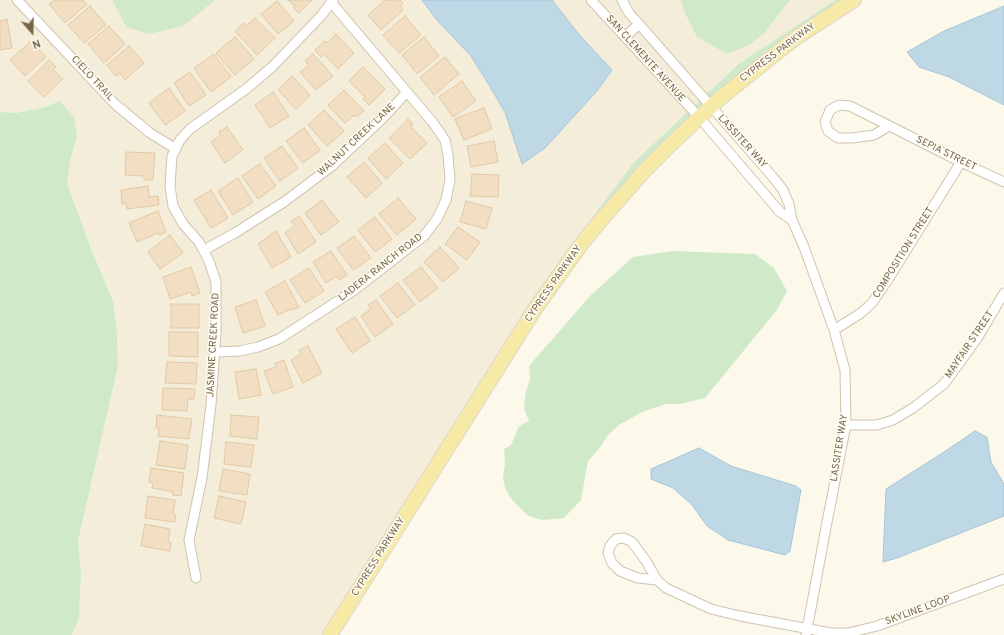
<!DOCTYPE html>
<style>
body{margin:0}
#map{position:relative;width:1004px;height:635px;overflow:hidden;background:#fcf9eb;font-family:Overpass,sans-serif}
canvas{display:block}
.north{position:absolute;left:12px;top:12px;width:40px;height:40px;-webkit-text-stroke:3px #fefcf1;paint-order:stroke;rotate:160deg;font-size:11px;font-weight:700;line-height:16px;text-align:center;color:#77654e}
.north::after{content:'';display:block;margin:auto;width:14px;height:18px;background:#77654e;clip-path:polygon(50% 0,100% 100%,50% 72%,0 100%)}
</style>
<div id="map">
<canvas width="1004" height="635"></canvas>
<div class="north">N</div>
</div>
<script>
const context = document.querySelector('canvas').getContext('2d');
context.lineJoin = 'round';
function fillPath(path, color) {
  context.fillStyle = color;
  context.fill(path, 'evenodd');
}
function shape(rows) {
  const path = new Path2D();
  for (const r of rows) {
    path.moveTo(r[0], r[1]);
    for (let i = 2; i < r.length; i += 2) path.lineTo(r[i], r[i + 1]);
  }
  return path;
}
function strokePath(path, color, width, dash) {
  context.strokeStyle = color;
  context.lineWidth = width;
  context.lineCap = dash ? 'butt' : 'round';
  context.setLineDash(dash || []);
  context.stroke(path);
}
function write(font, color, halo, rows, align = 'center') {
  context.font = font + ' Overpass,sans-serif';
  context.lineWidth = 3;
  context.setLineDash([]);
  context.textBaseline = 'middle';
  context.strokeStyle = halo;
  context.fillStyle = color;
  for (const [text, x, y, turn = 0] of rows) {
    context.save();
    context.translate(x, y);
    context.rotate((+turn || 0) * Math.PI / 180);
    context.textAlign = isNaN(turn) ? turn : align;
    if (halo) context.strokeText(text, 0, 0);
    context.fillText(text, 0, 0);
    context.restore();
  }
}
fillPath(shape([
 [0,0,112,0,126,27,215,0,422,0,437,20,471,56,489,85,505,112,522,164,545,148,597,91,604,60,577,32,552,0,681,0,683,10,765,32,790,0,835,0,740,63,634,162,558,263,432,463,410,494,323,635,72,635,79,618,81,574,78,541,118,366,117,332,113,301,90,246,67,183,71,157,77,136,60,102,45,107,16,113,0,112]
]), '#f4edd9');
fillPath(shape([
 [112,0,215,0,183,26,149,34,126,27],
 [681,0,790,0,765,32,749,45,727,54,697,37,683,9],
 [835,0,844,0,709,101,512,336,558,263,634,162,740,63],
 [60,101,74,117,77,136,71,157,67,183,90,246,113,301,117,332,118,366,78,541,81,574,79,618,72,635,0,635,0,112,16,113,45,107],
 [672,251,755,254,774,268,787,291,777,310,705,398,680,404,666,404,642,412,619,425,608,435,601,446,588,461,581,500,564,518,542,520,529,516,519,507,510,497,505,488,503,478,505,463,504,449,511,445,519,426,529,421,524,408,525,395,530,379,529,366,590,296,633,257]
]), '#d0eac9');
const water = shape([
 [422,0,552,0,577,32,612,70,597,91,545,148,522,164,505,112,489,85,471,56,437,20,422,0],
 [1004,6,1004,105,949,77,919,67,907,52,944,31,1004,6],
 [975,431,987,437,991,462,1004,484,1004,516,897,558,883,562,886,489,944,452,975,431],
 [699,448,731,466,796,486,801,490,790,551,785,555,728,540,707,526,692,505,673,488,651,479,651,469,699,448]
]);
fillPath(water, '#bfd8e6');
strokePath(water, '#a6c5d7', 1);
const building = shape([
 [55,0,83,0,87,4,65,23,49,4,55,0],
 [288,0,312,0,299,13,293,8,295,6,288,0],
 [385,0,400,0,403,3,400,6,403,10,381,30,368,15,385,0],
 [277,1,294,21,278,34,261,14,277,1],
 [90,6,106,25,84,43,68,25,90,6],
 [405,16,421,35,399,53,383,35,405,16],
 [255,18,275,38,257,55,235,31,244,23,246,26,255,18],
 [7,19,12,48,0,50,0,21,7,19],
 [109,26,125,44,104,63,88,44,109,26],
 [336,34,354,53,338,69,324,54,321,57,315,50,325,41,327,43,336,34],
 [235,37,254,59,235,75,216,53,235,37],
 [424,37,439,56,417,74,402,55,424,37],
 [31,41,46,57,25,76,10,60,31,41],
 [129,46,144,63,125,80,120,73,116,76,107,65,129,46],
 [214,54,231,77,211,92,194,68,214,54],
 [313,54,333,76,316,90,300,72,309,65,305,61,313,54],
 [445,57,459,74,434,95,420,77,445,57],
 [49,60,56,67,53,70,63,79,44,97,28,81,49,60],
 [363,67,385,89,369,105,363,99,365,97,349,81,363,67],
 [190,72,206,95,189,106,174,83,190,72],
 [292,76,310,95,296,109,278,90,292,76],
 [462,81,476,101,453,117,439,97,462,81],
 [169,88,185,111,165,125,149,103,169,88],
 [344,90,364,111,356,117,354,115,345,123,328,105,344,90],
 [273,92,289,116,270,128,255,105,273,92],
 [484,108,492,129,464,140,455,119,484,108],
 [324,110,344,131,327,146,308,125,324,110],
 [408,119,413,124,411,127,427,143,410,159,389,138,408,119],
 [227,127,243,150,225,163,211,142,221,135,219,132,227,127],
 [304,128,320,150,303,163,286,141,304,128],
 [494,141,498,162,471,167,467,146,494,141],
 [385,143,403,163,386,179,368,158,385,143],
 [282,146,298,168,280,181,264,158,282,146],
 [126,152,155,153,153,180,144,180,144,176,125,175,126,152],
 [364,162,382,183,366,198,347,177,364,162],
 [260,164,276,186,258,199,242,176,260,164],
 [472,174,499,175,498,197,470,196,472,174],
 [238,178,253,202,233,215,218,191,238,178],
 [148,186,149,197,158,196,159,205,127,209,126,203,122,204,121,190,148,186],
 [211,190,228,218,211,228,194,200,211,190],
 [398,198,416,219,397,235,379,214,398,198],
 [322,200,339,222,321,235,305,213,322,200],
 [466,201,492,208,486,229,460,222,466,201],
 [158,211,166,232,159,235,158,233,137,242,129,223,158,211],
 [299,216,316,242,298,254,285,233,295,226,291,221,299,216],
 [375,217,392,239,375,252,358,230,375,217],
 [458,227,480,242,467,260,445,244,458,227],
 [276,231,291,257,272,268,258,244,276,231],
 [170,235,183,253,160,269,148,252,170,235],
 [354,236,371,258,353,270,337,248,354,236],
 [440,247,459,268,443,282,424,262,440,247],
 [331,251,347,275,339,280,337,276,326,283,313,262,331,251],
 [191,267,200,293,192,296,191,292,170,299,163,277,191,267],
 [421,267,438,288,420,302,403,280,421,267],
 [309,268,324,291,305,303,290,280,309,268],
 [285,281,299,307,292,310,291,309,278,315,265,292,285,281],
 [398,283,415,305,397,318,380,296,398,283],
 [256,300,265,326,243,333,235,307,256,300],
 [376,300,393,324,375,337,361,316,371,309,368,305,376,300],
 [171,304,199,304,199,328,171,328,171,304],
 [355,317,370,341,352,353,336,329,355,317],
 [169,332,198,332,198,357,169,356,169,332],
 [308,346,322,373,303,383,291,360,301,354,299,350,308,346],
 [284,360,293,387,273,394,264,371,276,367,275,363,284,360],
 [167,362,197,363,196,384,165,383,167,362],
 [256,369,261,395,239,399,235,372,256,369],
 [163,388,195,389,194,399,188,399,187,411,162,410,163,388],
 [157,415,192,419,189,439,158,436,159,428,156,428,157,415],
 [231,415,259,417,257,439,230,436,231,415],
 [160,441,188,445,185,469,156,465,160,441],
 [226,442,254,445,251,467,224,464,226,442],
 [151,468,184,473,181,496,172,495,173,492,152,488,153,483,149,482,151,468],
 [223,469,250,474,247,495,219,491,223,469],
 [148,496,175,500,173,514,176,515,175,522,145,518,148,496],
 [219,496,246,502,241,524,214,518,219,496],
 [145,524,170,529,168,542,171,542,170,551,141,546,145,524]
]);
fillPath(building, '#f1dec3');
strokePath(building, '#e3c9a4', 1);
const street = shape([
 [17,0,115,104,150,133,176,149],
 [591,0,699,117,780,212,792,220],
 [622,0,629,13,639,24,772,176,783,190,789,204,792,220,804,247,834,330,845,370,846,425,827,522,806,635],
 [625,37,639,24],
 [889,126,874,135,852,138,838,138,828,131,825,122,830,110,839,105,850,106,961,162,1004,182],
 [204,250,235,233,284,202,332,166,382,119,407,92],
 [834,330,861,313,872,303,887,281,961,162],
 [215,352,240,351,258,347,279,339,353,291,424,236,437,219,446,200,450,180,448,155,445,140,434,124,331,2],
 [846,425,877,425,893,420,913,408,944,384,978,337,1004,293],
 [196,578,189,540,202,478,211,405,216,332,216,282,209,261,199,242,183,224,173,206,170,186,172,156,180,140,190,129,246,89,272,67,321,16,333,0],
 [657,580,638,578,620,571,612,563,608,553,610,546,616,539,624,538,632,542,646,561,657,580,666,588,711,609,740,616,831,633,848,633,877,626,1004,579]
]);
const primary = shape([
 [330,635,535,309,580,246,601,220,645,170,669,146,719,99,794,39,854,0]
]);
strokePath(street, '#cec4b0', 11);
strokePath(primary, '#dcd7d1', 16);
strokePath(street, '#fff', 9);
strokePath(primary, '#f7eaa7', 14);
write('10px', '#77654e', '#fefcf1', [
 ["CYPRESS PARKWAY",778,53,-37],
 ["SAN CLEMENTE AVENUE",645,59,48],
 ["CIELO TRAIL",92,79,47],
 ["WALNUT CREEK LANE",357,140,-43],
 ["LASSITER WAY",742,142,48],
 ["SEPIA STREET",946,154,26],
 ["COMPOSITION STREET",904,253,-58],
 ["LADERA RANCH ROAD",381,268,-38],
 ["CYPRESS PARKWAY",554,284,-55],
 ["JASMINE CREEK ROAD",214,345,-87],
 ["MAYFAIR STREET",970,345,-56],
 ["LASSITER WAY",840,448,-81],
 ["CYPRESS PARKWAY",379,557,-58],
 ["SKYLINE LOOP",918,611,-20]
]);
</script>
